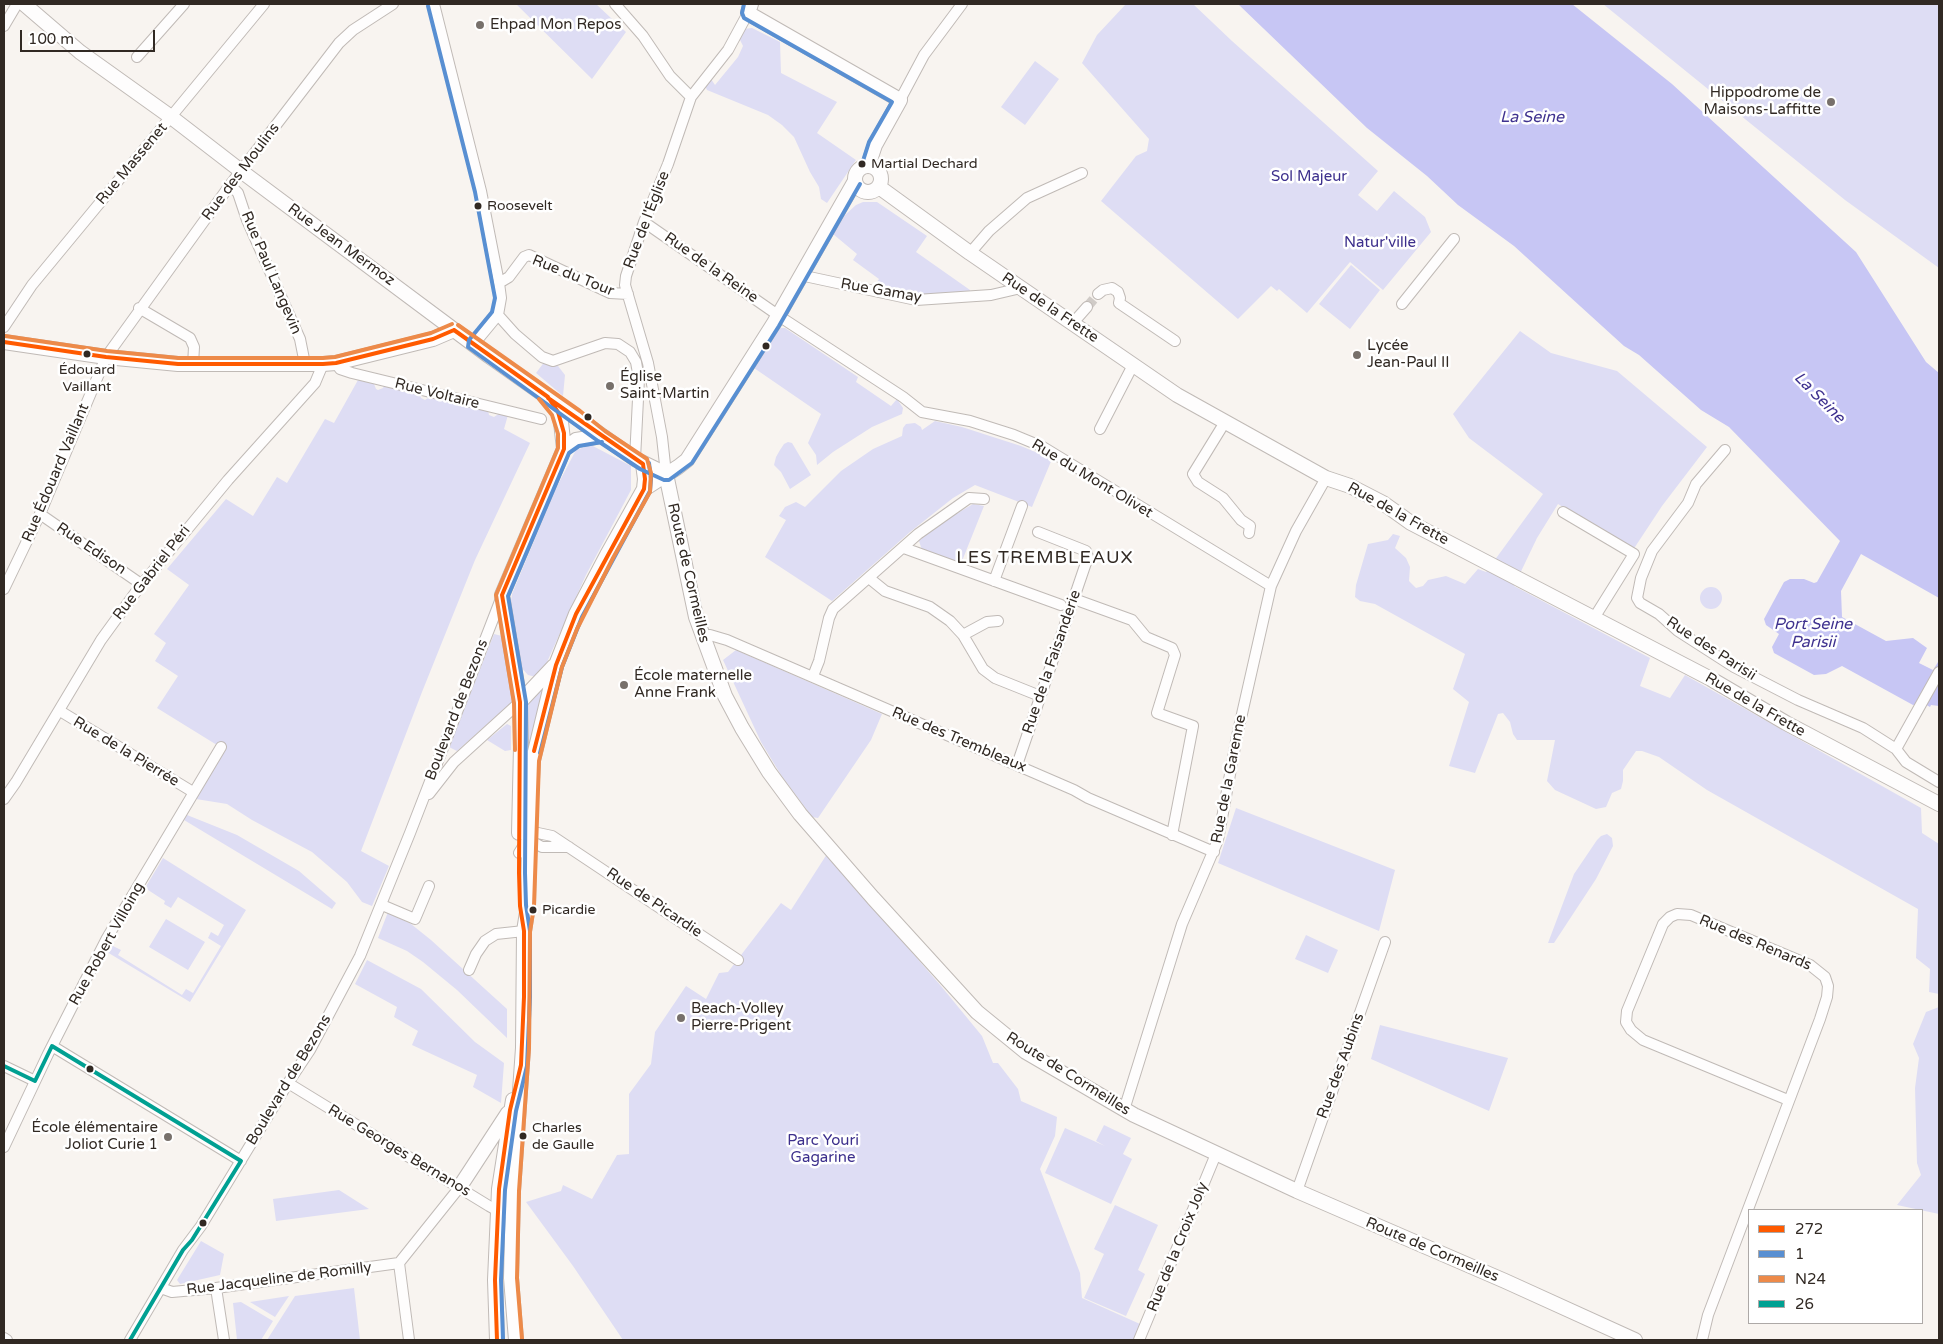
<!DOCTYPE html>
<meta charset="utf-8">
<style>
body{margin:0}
#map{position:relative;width:1943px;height:1344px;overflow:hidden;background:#f8f4f0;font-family:"Varela Round",sans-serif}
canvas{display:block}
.frame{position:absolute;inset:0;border:5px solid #312923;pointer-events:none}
.legend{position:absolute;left:1748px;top:1209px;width:175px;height:115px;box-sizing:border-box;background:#fff;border:1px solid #ada9a7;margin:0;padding:6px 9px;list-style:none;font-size:15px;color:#312923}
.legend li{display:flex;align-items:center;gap:10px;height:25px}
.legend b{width:25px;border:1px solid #ada9a7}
.scale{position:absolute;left:20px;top:30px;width:135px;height:22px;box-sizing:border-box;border:2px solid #312923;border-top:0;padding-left:6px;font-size:15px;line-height:18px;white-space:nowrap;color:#312923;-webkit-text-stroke:4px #fff;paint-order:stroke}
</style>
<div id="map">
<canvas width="1943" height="1344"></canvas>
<div class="frame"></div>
<ul class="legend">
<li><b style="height:6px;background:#ff5a00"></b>272</li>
<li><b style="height:6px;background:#588fd2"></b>1</li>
<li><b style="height:6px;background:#ed8a49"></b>N24</li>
<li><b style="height:6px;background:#00a092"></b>26</li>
</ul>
<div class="scale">100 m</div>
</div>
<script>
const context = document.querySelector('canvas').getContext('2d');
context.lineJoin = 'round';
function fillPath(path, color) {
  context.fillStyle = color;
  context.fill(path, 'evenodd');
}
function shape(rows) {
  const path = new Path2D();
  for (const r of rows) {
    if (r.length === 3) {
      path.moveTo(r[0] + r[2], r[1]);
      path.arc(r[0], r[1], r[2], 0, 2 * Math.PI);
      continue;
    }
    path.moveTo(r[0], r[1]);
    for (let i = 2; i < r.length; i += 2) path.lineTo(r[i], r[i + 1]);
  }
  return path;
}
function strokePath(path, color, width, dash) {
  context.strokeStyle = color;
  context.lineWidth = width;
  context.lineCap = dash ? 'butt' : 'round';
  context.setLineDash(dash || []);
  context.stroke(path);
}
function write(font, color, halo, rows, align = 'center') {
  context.font = font + ' "Varela Round",sans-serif';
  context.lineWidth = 5;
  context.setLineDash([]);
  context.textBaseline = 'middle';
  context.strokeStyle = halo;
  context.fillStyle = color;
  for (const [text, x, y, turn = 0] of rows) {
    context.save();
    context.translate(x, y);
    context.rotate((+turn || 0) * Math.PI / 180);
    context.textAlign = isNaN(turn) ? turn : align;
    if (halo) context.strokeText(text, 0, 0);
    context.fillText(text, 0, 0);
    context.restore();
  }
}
fillPath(shape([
 [516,4,596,4,626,32,592,79],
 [1126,4,1193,4,1232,41,1378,171,1358,195,1377,211,1394,191,1425,217,1431,232,1383,290,1350,262,1307,313,1279,289,1277,291,1271,286,1238,319,1101,201,1136,156,1147,151,1149,139,1082,63,1097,35],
 [1603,4,1939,4,1939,268,1845,200],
 [752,28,780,42,781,73,837,102,817,133,856,160,827,203,821,199,819,187,810,172,794,137,782,125,768,115,707,90,705,86,711,79,715,85,738,57,743,46,739,38,743,29],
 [1035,61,1059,79,1025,125,1001,107],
 [863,202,877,202,927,236,916,252,970,290,970,292,917,296,873,288,879,279,853,260,857,254,833,234,845,215,856,205],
 [1351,265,1380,290,1350,329,1319,304],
 [779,328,785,328,858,377,856,382,891,406,897,399,903,408,902,414,872,427,833,452,817,465,816,455,808,443,821,414,754,368],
 [1520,331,1551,353,1617,371,1707,447,1662,506,1633,550,1558,504,1537,538,1514,586,1650,658,1640,686,1670,698,1685,675,1921,808,1922,833,1939,844,1939,994,1929,992,1930,969,1916,958,1918,909,1707,790,1659,757,1642,751,1636,751,1623,770,1623,781,1621,789,1612,793,1606,807,1596,809,1555,790,1547,781,1555,740,1517,740,1513,734,1510,722,1503,713,1498,714,1475,773,1449,766,1469,702,1453,689,1465,654,1375,604,1360,601,1355,597,1356,585,1368,544,1388,540,1393,534,1400,536,1395,548,1406,558,1410,567,1409,581,1416,588,1423,586,1428,580,1446,576,1465,584,1478,569,1486,572,1543,494,1469,438,1453,414],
 [545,361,558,366,565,375,563,396,536,373],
 [358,380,374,384,376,389,378,390,383,388,384,386,420,394,421,398,425,400,431,396,488,410,489,415,494,417,500,413,508,415,504,429,530,443,475,560,422,692,361,851,389,866,372,906,362,902,347,882,312,852,252,820,227,804,196,799,225,750,157,708,178,676,155,661,166,643,154,634,189,585,167,569,226,499,253,516,277,477,287,483,325,419,334,423],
 [935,421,962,427,1021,446,1052,459,1032,507,975,485,953,498,910,532,832,601,765,557,786,520,779,516,785,507,796,502,805,507,841,471,873,449,902,436,903,428,906,424,915,423,921,427,922,430],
 [788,442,792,443,811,475,790,489,781,472,774,465,776,457,780,450,784,444],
 [591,445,631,466,631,490,586,575,543,671,536,677,528,675,520,666,510,607,512,594,555,490,576,450],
 [973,504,984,506,960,566,923,553,919,541,936,526],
 [1711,598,11],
 [494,634,502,636,514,700,457,751,449,747],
 [736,650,882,714,871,740,818,818,812,817,781,775,761,742,723,660],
 [544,685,545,686,528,765,526,701],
 [507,724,511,726,511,750,505,751,487,740],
 [1236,808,1395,870,1379,931,1218,863],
 [187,815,237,835,299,871,336,903,332,909,184,820],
 [1607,834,1612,838,1613,846,1596,879,1554,943,1548,943,1574,874,1597,840,1601,836],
 [827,854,941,986,982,1036,993,1063,998,1063,1018,1089,1021,1101,1057,1117,1055,1136,1040,1169,1080,1273,1082,1298,1140,1324,1134,1340,623,1340,573,1266,526,1202,561,1191,563,1185,592,1199,617,1155,629,1154,629,1094,651,1064,655,1032,686,986,706,999,719,973,728,972,781,903,791,910],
 [163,858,246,910,190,1002,107,952,111,945,121,950,118,955,182,995,186,989,193,993,221,946,208,938,211,932,218,936,224,925,178,897,171,908,164,904,165,901,145,888],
 [388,912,411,924,431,940,507,1009,507,1038,457,990,423,962,407,951,378,938],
 [166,919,205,942,188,970,149,947],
 [1306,935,1338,950,1328,973,1295,959],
 [367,960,421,989,475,1042,504,1063,501,1103,473,1087,477,1075,412,1045,418,1031,394,1017,397,1007,355,984],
 [1939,1007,1939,1214,1897,1205,1921,1175,1917,1163,1915,1088,1919,1058,1913,1044,1926,1012],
 [1380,1025,1508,1058,1489,1111,1371,1059],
 [1104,1125,1131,1138,1123,1154,1132,1159,1111,1204,1045,1173,1065,1128,1105,1146,1096,1141],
 [339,1190,369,1209,276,1221,273,1199],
 [1115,1205,1158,1225,1138,1270,1145,1274,1126,1316,1084,1298,1104,1254,1094,1249],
 [201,1241,224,1254,220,1275,180,1284,177,1280],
 [354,1288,360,1340,267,1340,295,1296],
 [289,1296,275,1317,250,1302],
 [241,1302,273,1321,261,1340,237,1340,233,1303]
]), '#deddf4');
fillPath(shape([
 [1238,4,1572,4,1672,84,1856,252,1926,362,1939,373,1939,598,1861,554,1841,591,1842,617,1886,641,1913,638,1927,648,1919,663,1933,670,1938,662,1939,663,1939,706,1931,705,1930,707,1923,703,1913,705,1842,666,1826,674,1814,675,1774,653,1772,647,1779,634,1766,625,1764,619,1784,582,1790,579,1804,579,1814,583,1817,582,1840,541,1729,427,1701,410,1639,355,1624,346,1514,246,1458,205,1427,176,1367,128]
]), '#c7c6f4');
strokePath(shape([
 [1087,307,1098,294]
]), '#d0cbc7', 10, [10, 5]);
const street = shape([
 [434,4,481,191,499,283,501,298,498,315,474,344],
 [615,4,643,36,670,76,691,97],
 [4,26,17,4],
 [137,57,184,4],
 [900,100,924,55,962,4],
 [230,185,238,193,247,220,300,339,305,364],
 [644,222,785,320,903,397,922,412,970,421,1014,435,1043,447,1271,586],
 [970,253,989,231,1027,198,1082,173],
 [800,275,916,300,991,295,1021,288],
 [499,283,509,277,524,257,529,255,610,293,628,294],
 [1098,294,1103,290,1112,288,1118,292,1120,298,1119,303,1175,341],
 [1402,304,1454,239],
 [139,308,190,338,194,347,193,365],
 [498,315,515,334,542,357,553,361,605,343,618,344,630,352,636,362,639,379,635,459],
 [1072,324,1087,307],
 [4,327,32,285,264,4],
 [336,363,340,369,352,373,541,419],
 [1225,422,1193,474,1198,482,1223,498,1241,520,1250,526,1249,533],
 [1100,429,1133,365],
 [1725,450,1696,484,1688,503,1652,551,1641,578,1637,598,1640,603,1659,614,1678,631,1734,667,1798,700,1863,728,1896,749,1906,762,1939,782],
 [666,474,662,437,648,363,625,285,626,276,644,222,668,164,691,97,728,50,748,13],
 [1563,512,1634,554,1594,618],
 [40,514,141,584],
 [904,548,1061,605],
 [869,578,885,591,930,607,950,621,963,635,983,669,995,678,1040,696],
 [994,581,1022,506],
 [4,589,40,514,106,357,230,185,339,43,353,30,393,4],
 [1074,599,1132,620,1146,637,1172,648,1175,655,1157,713,1193,726,1172,835],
 [963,635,987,622,998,621],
 [702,636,710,635,727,640,1074,790,1088,798,1214,852],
 [813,676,819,661,829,618,833,609,918,534,969,498,984,499],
 [60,711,193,792],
 [1896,749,1939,672],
 [1017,765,1088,557,1086,551,1038,532],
 [429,794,454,762,520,702],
 [4,799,16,782,101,640,138,589,228,480,315,383,323,364],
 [527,835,533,842,542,847,569,847],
 [519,853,529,837,534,834,538,833,552,836,738,960],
 [382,905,415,919,429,886],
 [469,970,476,954,485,941,496,934,524,931],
 [52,1046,241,1161],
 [4,1066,35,1081],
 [288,1083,489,1206,498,1211,504,1212],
 [1124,1110,1182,924,1218,840,1237,736,1271,586,1296,531,1326,478],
 [4,1147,48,1054,107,938,221,747],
 [1297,1191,1385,942],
 [161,1288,172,1292,216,1288,399,1263],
 [216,1288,224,1340],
 [4,1338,7,1340],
 [130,1340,183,1250,201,1226,288,1083,310,1050,360,956,410,833,502,596],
 [409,1340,399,1263,459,1188],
 [1139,1340,1216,1154],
 [1702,1340,1708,1315,1820,1019,1827,997,1828,986,1825,977,1810,965,1691,915,1677,914,1670,917,1663,924,1627,1011,1626,1022,1631,1030,1643,1040,1788,1100]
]);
const secondary = shape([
 [24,4,80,52,171,117,241,171,489,356,635,459,666,474],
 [751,4,748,13,900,100,875,145,868,166],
 [868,179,13],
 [879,187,970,253,1177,395,1326,478,1350,486,1383,503,1411,523,1711,679,1786,723,1939,804],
 [4,342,106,357,178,364,323,364,336,363,433,339,454,330],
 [564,449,576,440,601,436],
 [666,474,696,617,725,696,742,728,769,772,800,814,873,898,977,1012,1026,1052,1134,1115,1297,1191,1505,1281,1635,1340],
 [644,489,678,467,687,460,774,323,855,181],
 [520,702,554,666],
 [519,833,521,747,520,702,502,595,564,449,561,422,558,412,551,402],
 [459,1188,508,1113],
 [497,1340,495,1280,499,1189,513,1100],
 [516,1340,511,1278,513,1191,523,1048,524,931,528,906,529,837,533,760,556,665,576,614,607,555,644,489,645,479,643,464]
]);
strokePath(street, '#c0bab6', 12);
strokePath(secondary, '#c0bab6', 16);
strokePath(street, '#fefdfd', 10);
strokePath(secondary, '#fefdfd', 14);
strokePath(shape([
 [454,330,548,397,558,412,564,433,564,449,502,595,520,702,519,873,520,906,524,931,524,997,521,1065,510,1110,499,1189,495,1280,497,1340],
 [4,342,106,357,178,364,323,364,336,363,433,339,454,330],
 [548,398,643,464],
 [534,751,556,665,576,614,644,489,645,479,643,464]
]), '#ff5a00', 4);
strokePath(shape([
 [744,4,742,13,744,18,892,102,869,142,862,164],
 [428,6,475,192,495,298,492,312,469,340,468,347,598,441,640,469,664,480,669,480,692,463,779,326,860,184],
 [540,753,562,667,582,617,650,491,651,479,649,463],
 [503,1340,501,1280,505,1190,516,1111,527,1066,530,997,530,931,526,905,525,873,526,702,508,596,569,453,579,446,602,442]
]), '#588fd2', 4);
strokePath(shape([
 [458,325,580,411,605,431,647,459,651,473,650,492,613,558,577,629,562,667,539,761,534,906,530,932,529,1048,519,1191,517,1278,522,1339],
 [5,336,107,351,178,358,323,358,335,357,431,333,452,324],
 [515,750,514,703,496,595,558,448,558,434,552,415,539,399]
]), '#ed8a49', 4);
strokePath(shape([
 [4,1066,35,1081,52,1046,241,1161,192,1240,183,1250,130,1340]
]), '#00a092', 4);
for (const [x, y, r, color] of [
 [480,25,5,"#77706b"],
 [1831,102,5,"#77706b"],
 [862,164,4.5,"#312923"],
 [478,206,4.5,"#312923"],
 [766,346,4.5,"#312923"],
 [87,354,4.5,"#312923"],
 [1357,355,5,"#77706b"],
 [610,386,5,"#77706b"],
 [588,417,4.5,"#312923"],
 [624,685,5,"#77706b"],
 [533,910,4.5,"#312923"],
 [681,1018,5,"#77706b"],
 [90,1069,4.5,"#312923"],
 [523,1136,4.5,"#312923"],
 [168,1137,5,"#77706b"],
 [203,1223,4.5,"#312923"]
]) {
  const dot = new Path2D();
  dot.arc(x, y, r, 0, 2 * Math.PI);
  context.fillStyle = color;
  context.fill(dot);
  strokePath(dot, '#fff', 2);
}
write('14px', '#312923', '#fff', [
 ["Martial Dechard",871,164],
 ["Roosevelt",487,206],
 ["Édouard",87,370,"center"],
 ["Vaillant",87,387,"center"],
 ["Picardie",542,910],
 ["Charles",532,1128],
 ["de Gaulle",532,1145]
], 'left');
write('15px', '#312923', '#fff', [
 ["Ehpad Mon Repos",490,25],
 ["Hippodrome de",1821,93,"right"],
 ["Maisons-Laffitte",1821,110,"right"],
 ["Lycée",1367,346],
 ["Jean-Paul II",1367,363],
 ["Église",620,377],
 ["Saint-Martin",620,394],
 ["École maternelle",634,676],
 ["Anne Frank",634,693],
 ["Beach-Volley",691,1009],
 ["Pierre-Prigent",691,1026],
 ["École élémentaire",158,1128,"right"],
 ["Joliot Curie 1",158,1145,"right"]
], 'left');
write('15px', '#312923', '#fff', [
 ["Rue Massenet",132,164,-50],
 ["Rue des Moulins",241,172,-53],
 ["Rue de l'Église",647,220,-69],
 ["Rue Jean Mermoz",341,245,36],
 ["Rue de la Reine",711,268,35],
 ["Rue Paul Langevin",271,273,67],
 ["Rue du Tour",573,276,22],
 ["Rue Gamay",881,291,10],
 ["Rue de la Frette",1050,308,34],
 ["Rue Voltaire",437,394,14],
 ["Rue Édouard Vaillant",56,473,-67],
 ["Rue du Mont Olivet",1092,479,31],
 ["Rue de la Frette",1398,514,29],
 ["Rue Edison",91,549,34],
 ["Rue Gabriel Péri",152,573,-52],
 ["Route de Cormeilles",688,573,77],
 ["Rue des Parisii",1711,649,33],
 ["Rue de la Faisanderie",1052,662,-71],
 ["Rue de la Frette",1755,705,30],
 ["Boulevard de Bezons",457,710,-69],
 ["Rue des Trembleaux",959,740,23],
 ["Rue de la Pierrée",126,752,31],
 ["Rue de la Garenne",1229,779,-79],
 ["Rue de Picardie",654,903,34],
 ["Rue des Renards",1755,943,23],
 ["Rue Robert Villoing",107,944,-61],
 ["Rue des Aubins",1341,1066,-70],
 ["Route de Cormeilles",1068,1074,32],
 ["Boulevard de Bezons",289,1080,-59],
 ["Rue Georges Bernanos",399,1151,31],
 ["Rue de la Croix Joly",1178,1247,-68],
 ["Route de Cormeilles",1432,1250,23],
 ["Rue Jacqueline de Romilly",279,1279,-7]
]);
write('15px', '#3c2f8c', '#fff', [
 ["Sol Majeur",1309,177],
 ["Natur'ville",1380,243],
 ["Parc Youri",823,1141],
 ["Gagarine",823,1158]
]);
write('italic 16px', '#3f328f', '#fff', [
 ["La Seine",1532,118],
 ["La Seine",1819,398,45],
 ["Port Seine",1813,625],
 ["Parisii",1813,643]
]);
context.letterSpacing = '1px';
write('18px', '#312923', '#fff', [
 ["LES TREMBLEAUX",1045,558]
]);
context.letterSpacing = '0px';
</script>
